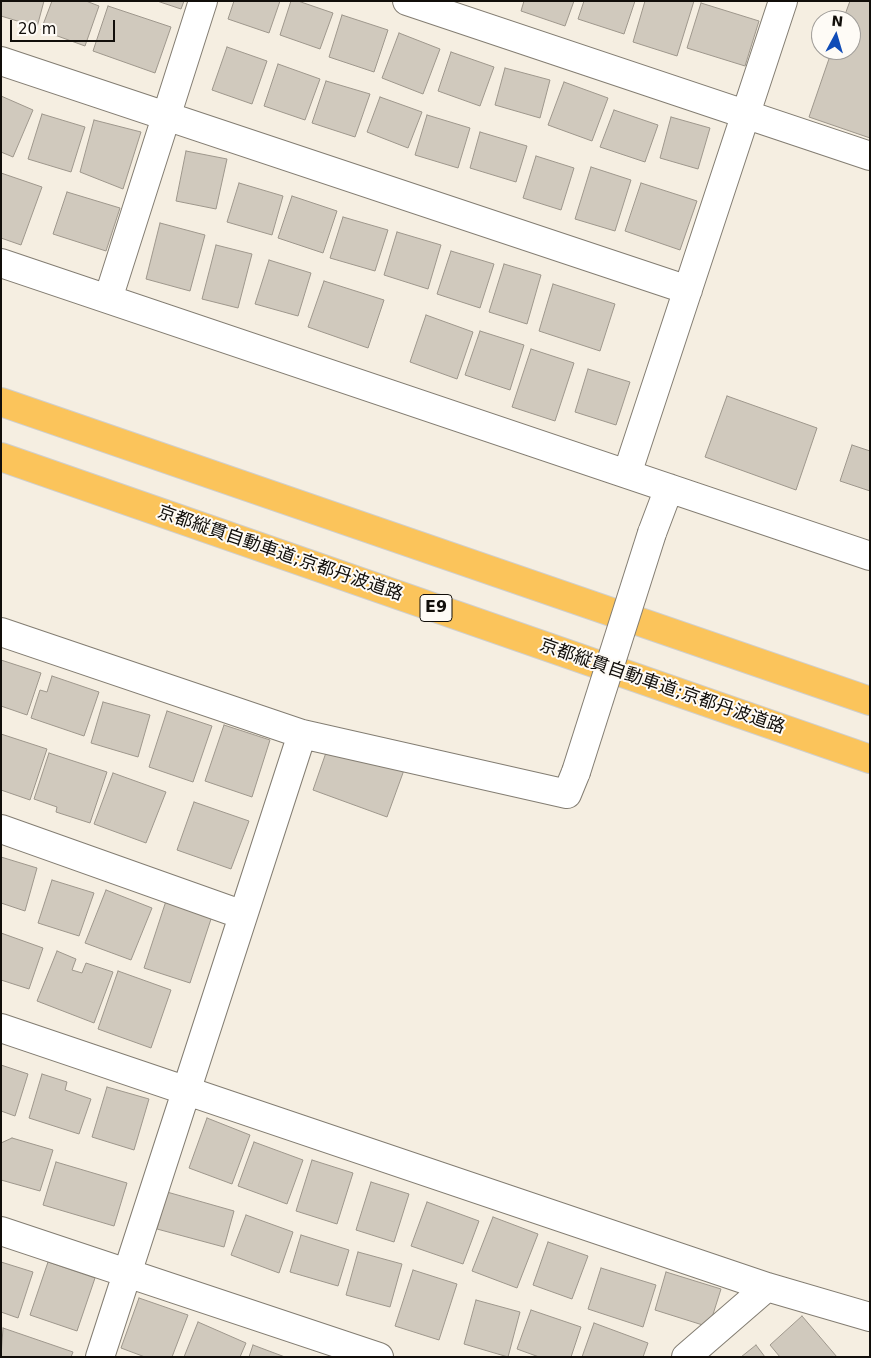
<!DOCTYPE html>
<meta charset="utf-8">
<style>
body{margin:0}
#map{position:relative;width:871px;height:1358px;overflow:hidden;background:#f5eee1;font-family:"DejaVu Sans",sans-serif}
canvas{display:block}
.frame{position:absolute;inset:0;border:2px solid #110e0a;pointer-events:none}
.north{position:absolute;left:811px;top:10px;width:50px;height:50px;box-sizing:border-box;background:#fefbf6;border:1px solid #9f9c98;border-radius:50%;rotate:6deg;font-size:14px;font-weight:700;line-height:20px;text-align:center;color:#110e0a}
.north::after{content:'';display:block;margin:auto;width:18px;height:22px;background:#104cb7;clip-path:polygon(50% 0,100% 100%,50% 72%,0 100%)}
.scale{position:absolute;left:10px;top:20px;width:105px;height:22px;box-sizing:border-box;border:2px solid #110e0a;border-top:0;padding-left:6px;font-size:15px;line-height:18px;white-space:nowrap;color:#110e0a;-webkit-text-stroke:4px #fefbf6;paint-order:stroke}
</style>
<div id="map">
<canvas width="871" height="1358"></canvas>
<div class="frame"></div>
<div class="north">N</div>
<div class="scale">20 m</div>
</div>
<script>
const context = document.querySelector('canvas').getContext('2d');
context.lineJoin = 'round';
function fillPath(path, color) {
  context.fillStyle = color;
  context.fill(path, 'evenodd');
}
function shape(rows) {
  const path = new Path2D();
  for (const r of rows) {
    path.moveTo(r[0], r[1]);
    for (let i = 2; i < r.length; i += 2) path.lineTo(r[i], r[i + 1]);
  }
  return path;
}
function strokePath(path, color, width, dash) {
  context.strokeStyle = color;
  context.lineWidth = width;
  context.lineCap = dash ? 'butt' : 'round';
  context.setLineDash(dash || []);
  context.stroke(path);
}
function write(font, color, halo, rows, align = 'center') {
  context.font = font + ' "DejaVu Sans","Noto Sans JP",sans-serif';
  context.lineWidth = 4;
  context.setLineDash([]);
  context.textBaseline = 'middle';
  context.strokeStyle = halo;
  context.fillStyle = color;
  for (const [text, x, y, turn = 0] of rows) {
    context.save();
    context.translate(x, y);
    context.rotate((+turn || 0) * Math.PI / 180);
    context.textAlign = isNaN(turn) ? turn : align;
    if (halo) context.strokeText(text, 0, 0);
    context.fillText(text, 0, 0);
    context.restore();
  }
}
const building = shape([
 [1,1,44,1,37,27,1,16,1,1],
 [52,1,86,1,99,6,85,46,41,30,52,1],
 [157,1,184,1,181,9,157,1],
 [234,1,280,1,269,33,228,19,234,1],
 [291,1,298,1,333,13,320,49,280,35,291,1],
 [524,1,574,1,565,26,521,11,524,1],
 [584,1,635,1,624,34,578,19,584,1],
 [645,1,694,1,677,56,633,42,645,1],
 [850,1,870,1,870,138,809,117,832,50,851,50,851,20,843,20,850,1],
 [701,3,759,21,745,66,687,48,701,3],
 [108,6,171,27,155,73,93,51,108,6],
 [342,15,388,30,374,72,329,57,342,15],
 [399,33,440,49,423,94,382,78,399,33],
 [227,47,267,61,252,104,212,90,227,47],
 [451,52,494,67,480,106,438,91,451,52],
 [278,64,320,79,305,120,264,106,278,64],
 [505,68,550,80,540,118,495,105,505,68],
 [326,81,370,94,355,137,312,123,326,81],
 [564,82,608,98,592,141,548,125,564,82],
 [1,96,33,110,13,157,1,152,1,96],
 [380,97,422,112,408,148,367,132,380,97],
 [614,110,658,125,645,162,600,147,614,110],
 [42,114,85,127,71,172,28,159,42,114],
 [427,115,470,128,458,168,415,155,427,115],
 [671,117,710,128,698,169,660,158,671,117],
 [94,120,141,132,123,189,80,172,94,120],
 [480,132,527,146,516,182,470,168,480,132],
 [186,151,227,159,216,209,176,201,186,151],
 [536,156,574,168,561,210,523,198,536,156],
 [591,167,631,180,615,231,575,219,591,167],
 [1,173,42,187,21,245,1,238,1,173],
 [239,183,283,196,272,235,227,222,239,183],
 [641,183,697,201,680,250,625,231,641,183],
 [67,192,120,208,106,251,53,234,67,192],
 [292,196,337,211,323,253,278,238,292,196],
 [343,217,388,230,375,271,330,258,343,217],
 [160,223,205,235,190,291,146,279,160,223],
 [397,232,441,245,428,289,384,275,397,232],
 [216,245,252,254,238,308,202,299,216,245],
 [451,251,494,264,480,308,437,294,451,251],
 [269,260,311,273,298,316,255,304,269,260],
 [504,264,541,275,527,324,489,312,504,264],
 [324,281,384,300,368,348,308,327,324,281],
 [553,284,615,304,600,351,539,331,553,284],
 [426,315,473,332,457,379,410,362,426,315],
 [480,331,524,345,510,390,465,375,480,331],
 [531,349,574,363,555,421,512,407,531,349],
 [588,369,630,382,616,425,575,412,588,369],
 [727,396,817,428,796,490,705,457,727,396],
 [852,445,870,451,870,491,840,481,852,445],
 [1,660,41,673,27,715,1,706,1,660],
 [52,676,99,692,84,736,31,718,40,690,47,692,52,676],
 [103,702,150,715,138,757,91,743,103,702],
 [167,711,212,726,193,782,149,767,167,711],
 [224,725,270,740,252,797,205,781,224,725],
 [1,734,47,749,30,800,1,790,1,734],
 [329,744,404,770,387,817,313,790,329,744],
 [49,753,107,772,90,823,56,812,57,807,34,799,49,753],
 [113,773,166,792,146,843,94,824,113,773],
 [194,802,249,821,231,869,177,850,194,802],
 [1,857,37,868,25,911,1,903,1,857],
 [52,880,94,893,79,936,38,923,52,880],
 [106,890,152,908,131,960,85,943,106,890],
 [166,901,212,916,190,983,144,968,166,901],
 [1,933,43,948,29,989,1,980,1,933],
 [57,951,76,959,72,970,82,973,86,963,113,972,94,1023,37,1001,57,951],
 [118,971,171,990,151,1048,98,1029,118,971],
 [1,1065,28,1074,15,1116,1,1111,1,1065],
 [42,1074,67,1082,65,1090,91,1099,79,1134,29,1118,42,1074],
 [107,1087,149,1099,134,1150,92,1137,107,1087],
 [207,1118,250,1135,232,1184,189,1168,207,1118],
 [12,1138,53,1150,40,1191,1,1180,1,1143,12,1138],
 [254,1142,303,1160,287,1204,238,1186,254,1142],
 [312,1160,353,1173,337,1224,296,1211,312,1160],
 [56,1162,127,1183,114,1226,43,1205,56,1162],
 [371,1182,409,1194,394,1242,356,1230,371,1182],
 [167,1192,234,1211,224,1247,157,1229,167,1192],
 [427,1202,479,1221,463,1264,411,1246,427,1202],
 [246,1215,293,1232,279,1273,231,1255,246,1215],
 [493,1217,538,1234,517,1288,472,1271,493,1217],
 [301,1235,349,1250,338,1286,290,1272,301,1235],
 [548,1242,588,1256,572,1299,533,1285,548,1242],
 [358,1252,402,1264,390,1307,346,1295,358,1252],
 [1,1262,33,1272,18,1318,1,1312,1,1262],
 [48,1262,95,1278,77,1331,30,1315,48,1262],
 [601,1268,656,1285,643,1327,588,1309,601,1268],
 [413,1270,457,1284,439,1340,395,1326,413,1270],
 [666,1272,721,1289,709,1327,655,1310,666,1272],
 [139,1298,188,1315,172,1357,145,1357,121,1348,139,1298],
 [476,1300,520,1312,508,1357,464,1344,476,1300],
 [531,1310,581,1327,571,1357,539,1357,517,1349,531,1310],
 [802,1316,837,1357,780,1357,770,1345,802,1316],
 [198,1322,246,1343,240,1357,184,1357,198,1322],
 [594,1323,648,1343,643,1357,582,1357,594,1323],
 [3,1328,73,1352,71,1357,1,1357,3,1328],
 [253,1345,285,1357,249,1357,253,1345],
 [756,1345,765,1357,741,1357,756,1345]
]);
fillPath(building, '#d0c9bd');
strokePath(building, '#9e978c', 1);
const minor = shape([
 [407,1,870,156],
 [1,61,688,290],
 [1,263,870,556],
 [108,299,203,1],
 [627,474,783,1],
 [652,533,669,488],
 [1,632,302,734,567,794,576,772],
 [1,829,243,915],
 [1,1028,767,1287,870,1317],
 [1,1231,379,1357],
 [100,1357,302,734],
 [686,1357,767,1287]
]);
const highway = shape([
 [1,402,870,701],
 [1,457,870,759]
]);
strokePath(minor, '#837d72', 30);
strokePath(highway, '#cfcfce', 30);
strokePath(minor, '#fff', 28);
strokePath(highway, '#fbc45b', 28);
const minorBridge = shape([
 [576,772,652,533]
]);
strokePath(minorBridge, '#837d72', 30, []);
strokePath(minorBridge, '#fff', 28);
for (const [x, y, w] of [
 [436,608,32]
]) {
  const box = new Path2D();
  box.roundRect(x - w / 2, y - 13.5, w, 27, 4);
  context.fillStyle = '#fefbf6';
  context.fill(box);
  strokePath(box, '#110e0a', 1);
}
write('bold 16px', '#110e0a', null, [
 ["E9",436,608]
]);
write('18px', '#110e0a', '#fefbf6', [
 ["京都縦貫自動車道;京都丹波道路",280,554,19],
 ["京都縦貫自動車道;京都丹波道路",662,687,19]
]);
</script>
